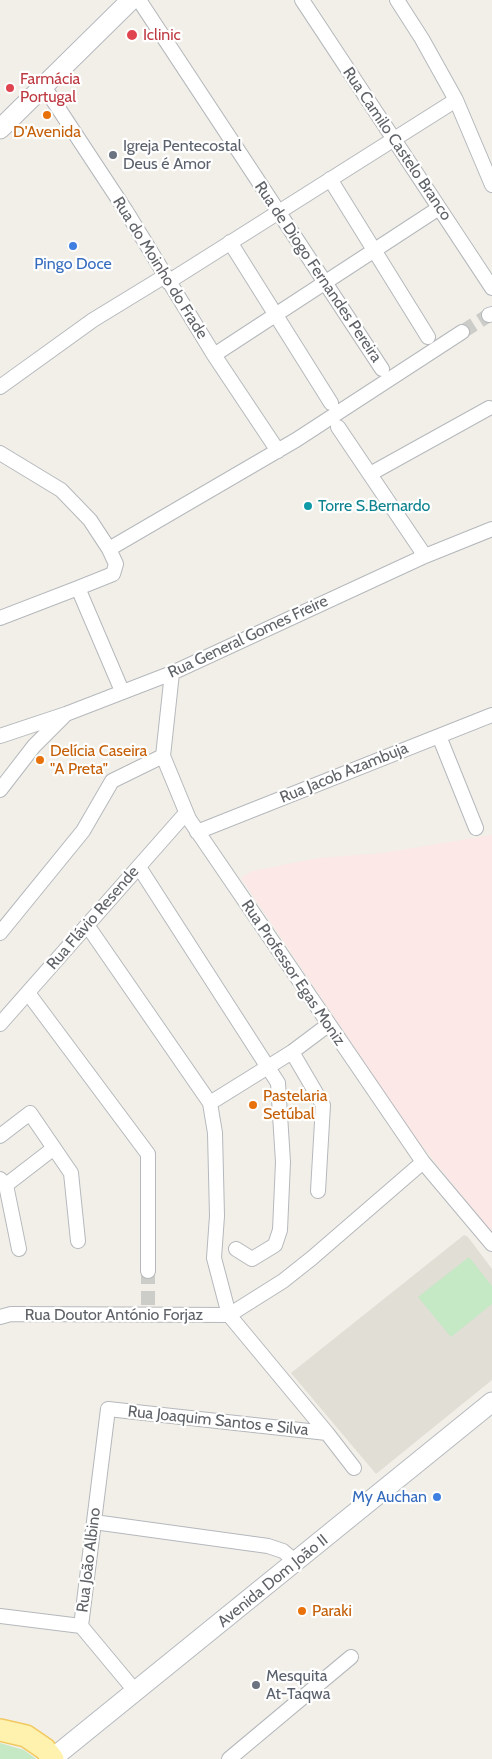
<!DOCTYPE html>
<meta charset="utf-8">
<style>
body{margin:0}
canvas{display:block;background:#f1efe8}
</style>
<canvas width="492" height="1759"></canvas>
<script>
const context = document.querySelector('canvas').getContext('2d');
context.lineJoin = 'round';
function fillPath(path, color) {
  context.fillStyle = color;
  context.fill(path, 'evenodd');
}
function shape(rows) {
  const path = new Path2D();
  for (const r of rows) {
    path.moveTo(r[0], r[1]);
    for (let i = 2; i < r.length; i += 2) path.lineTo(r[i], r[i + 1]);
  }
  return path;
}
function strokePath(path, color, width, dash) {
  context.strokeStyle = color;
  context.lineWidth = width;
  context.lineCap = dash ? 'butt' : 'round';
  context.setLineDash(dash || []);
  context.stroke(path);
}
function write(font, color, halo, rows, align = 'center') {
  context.font = font + ' Cabin,sans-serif';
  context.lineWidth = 4.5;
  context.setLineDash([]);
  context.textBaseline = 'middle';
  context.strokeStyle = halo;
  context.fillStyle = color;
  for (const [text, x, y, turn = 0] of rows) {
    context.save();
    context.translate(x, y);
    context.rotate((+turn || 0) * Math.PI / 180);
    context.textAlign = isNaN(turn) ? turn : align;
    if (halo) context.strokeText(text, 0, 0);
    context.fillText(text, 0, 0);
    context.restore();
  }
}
fillPath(shape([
 [464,1235,468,1237,492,1269,492,1380,376,1474,291,1373]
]), '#e1ded6');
fillPath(shape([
 [492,835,492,1233,415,1137,241,878,252,871,318,858,382,853]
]), '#fce8e6');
fillPath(shape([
 [469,1257,492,1286,492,1304,451,1337,418,1297],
 [0,1743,24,1750,36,1759,0,1759]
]), '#c5e8c5');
strokePath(shape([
 [462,332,489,315],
 [148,1305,148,1271]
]), '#ccccc8', 14, [14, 7]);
const minor = shape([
 [139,0,382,369],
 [302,0,492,288],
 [397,0,422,39,456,100,492,185],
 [43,85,126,211,214,355,278,451],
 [330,179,428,337],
 [230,242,331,403],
 [168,282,456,100],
 [489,315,492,314],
 [214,355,439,208],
 [0,387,93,320,165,276],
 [338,427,425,556],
 [0,453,61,490,90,520,109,549,116,564,113,574,78,588],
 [370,474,489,408],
 [109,549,296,440,462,332],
 [0,618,78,588,122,691],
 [172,673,163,756,189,819,423,1162,492,1244],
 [0,736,66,714,172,673,425,556,492,529],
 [439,736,476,828],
 [0,790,34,746,64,716],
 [197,832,492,715],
 [139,867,278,1083,283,1162,280,1230,275,1245,252,1259,236,1249],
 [87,925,210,1103],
 [0,933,83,831,112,781,163,756],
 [28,993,148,1154,148,1271],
 [0,1024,186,813],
 [328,1025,292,1052,210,1103,215,1133,217,1216,214,1258,229,1315,327,1433,354,1468],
 [292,1052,323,1105,318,1191],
 [0,1136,30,1113,71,1173,78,1241],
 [0,1179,6,1185,19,1249],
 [6,1185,54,1148],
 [229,1315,283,1281,312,1258,423,1162],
 [0,1317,11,1314,229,1315],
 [94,1522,268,1546,283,1551,296,1562],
 [0,1616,81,1626],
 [136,1692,81,1626,108,1409,327,1433],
 [229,1759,351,1657]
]);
const secondary = shape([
 [0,129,131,0],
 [53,1758,492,1402]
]);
const primary = shape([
 [0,1730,26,1736,45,1749,53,1759]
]);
strokePath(minor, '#b5b8bc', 16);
strokePath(secondary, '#b6babf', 21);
strokePath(primary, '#f2c960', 24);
strokePath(minor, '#fff', 14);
strokePath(secondary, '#fff', 19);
strokePath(primary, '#fff2af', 21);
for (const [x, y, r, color] of [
 [132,35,6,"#e0444e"],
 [10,88,5,"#e0444e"],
 [47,115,5,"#e8710a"],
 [113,155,5,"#6b7280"],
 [73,246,5,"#3f7fe0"],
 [308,506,5,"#0f9aa8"],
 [40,760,5,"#e8710a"],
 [253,1105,5,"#e8710a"],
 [437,1497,5,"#3f7fe0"],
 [302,1611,5,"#e8710a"],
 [256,1685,5,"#6b7280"]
]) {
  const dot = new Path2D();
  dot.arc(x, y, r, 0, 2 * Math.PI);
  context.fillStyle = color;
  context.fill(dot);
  strokePath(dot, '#fff', 2);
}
write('16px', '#be3a42', '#fff', [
 ["Iclinic",143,35],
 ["Farmácia",20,79],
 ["Portugal",20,97]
], 'left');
write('16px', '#c56008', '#fff', [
 ["D'Avenida",47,132,"center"],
 ["Delícia Caseira",50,751],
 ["\"A Preta\"",50,769],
 ["Pastelaria",263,1096],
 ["Setúbal",263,1114],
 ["Paraki",312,1611]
], 'left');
write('16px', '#5f6368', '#fff', [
 ["Rua Camilo Castelo Branco",397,144,56],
 ["Rua do Moinho do Frade",160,268,58],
 ["Rua de Diogo Fernandes Pereira",318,272,56],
 ["Rua General Gomes Freire",248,637,-25],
 ["Rua Jacob Azambuja",344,773,-22],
 ["Rua Flávio Resende",93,918,-49],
 ["Rua Professor Egas Moniz",293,973,56],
 ["Rua Doutor António Forjaz",114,1315],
 ["Rua Joaquim Santos e Silva",218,1421,6],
 ["Rua João Albino",89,1560,-83],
 ["Avenida Dom João II",273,1581,-39]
]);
write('16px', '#5b616d', '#fff', [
 ["Igreja Pentecostal",123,146],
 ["Deus é Amor",123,164],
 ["Mesquita",266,1676],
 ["At-Taqwa",266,1694]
], 'left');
write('16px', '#366cbe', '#fff', [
 ["Pingo Doce",73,264],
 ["My Auchan",427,1497,"right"]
]);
write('16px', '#0d838f', '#fff', [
 ["Torre S.Bernardo",318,506]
], 'left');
</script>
